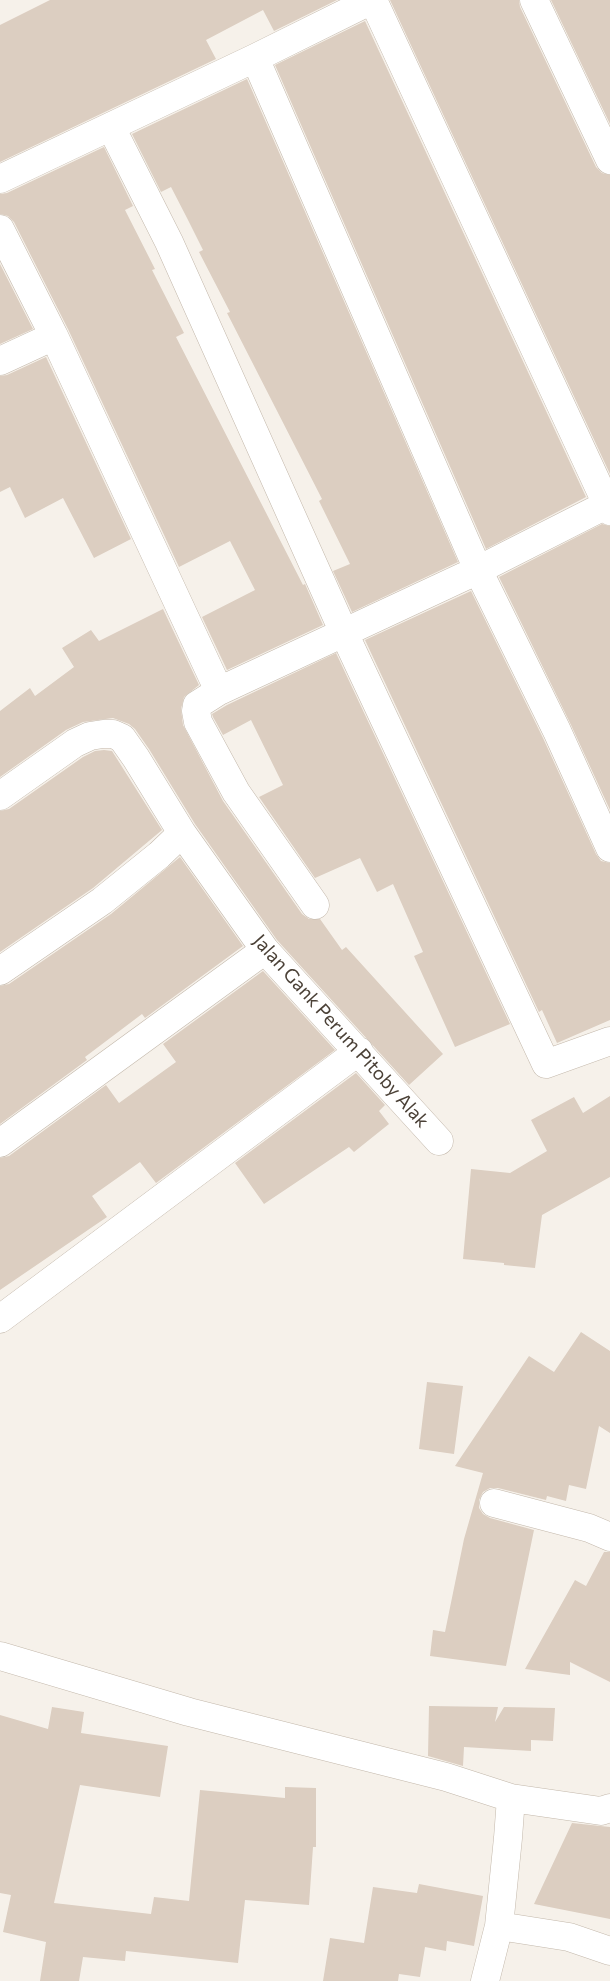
<!DOCTYPE html>
<style>
body{margin:0}
canvas{display:block;background:#f6f1ea}
</style>
<canvas width="610" height="1981"></canvas>
<script>
const context = document.querySelector('canvas').getContext('2d');
context.lineJoin = 'round';
function fillPath(path, color) {
  context.fillStyle = color;
  context.fill(path, 'evenodd');
}
function shape(rows) {
  const path = new Path2D();
  for (const r of rows) {
    path.moveTo(r[0], r[1]);
    for (let i = 2; i < r.length; i += 2) path.lineTo(r[i], r[i + 1]);
  }
  return path;
}
function strokePath(path, color, width, dash) {
  context.strokeStyle = color;
  context.lineWidth = width;
  context.lineCap = dash ? 'butt' : 'round';
  context.setLineDash(dash || []);
  context.stroke(path);
}
function write(font, color, halo, rows, align = 'center') {
  context.font = font + ' Commissioner,sans-serif';
  context.lineWidth = 5;
  context.setLineDash([]);
  context.textBaseline = 'middle';
  context.strokeStyle = halo;
  context.fillStyle = color;
  for (const [text, x, y, turn = 0] of rows) {
    context.save();
    context.translate(x, y);
    context.rotate((+turn || 0) * Math.PI / 180);
    context.textAlign = isNaN(turn) ? turn : align;
    if (halo) context.strokeText(text, 0, 0);
    context.fillText(text, 0, 0);
    context.restore();
  }
}
fillPath(shape([
 [50,0,337,0,274,31,263,10,206,40,216,59,0,162,0,25],
 [390,0,519,0,520,7,596,167,602,173,610,175,610,474],
 [551,0,610,0,610,124],
 [365,21,586,497,486,549,275,65],
 [247,79,458,562,352,612,333,571,350,564,319,501,322,499,227,313,230,312,199,252,203,250,187,218,171,187,161,192,132,134],
 [104,147,133,206,125,210,155,269,152,270,184,333,176,337,303,585,305,584,323,625,227,670,202,617,255,590,230,541,179,567,68,329,14,222,8,216,0,214,0,194,7,193],
 [0,264,33,329,0,344],
 [46,357,131,539,94,558,63,498,25,518,10,487,0,492,0,376,7,375],
 [602,524,610,526,610,810,571,725,499,577],
 [471,591,543,738,596,854,601,861,610,863,610,1020,557,1043,542,1010,539,1012,365,640],
 [163,609,199,685,184,697,181,709,183,725,223,801,302,914,309,919,320,919,342,950,346,947,443,1054,409,1085,277,940,195,824,149,749,135,729,129,724,113,718,83,722,66,730,0,777,0,711,30,688,35,696,74,667,62,648,91,630,99,641],
 [336,653,510,1024,455,1047,414,956,423,952,393,884,377,892,360,858,315,878,259,797,283,785,251,720,223,735,213,717,212,714,227,705],
 [104,750,112,751,162,830,93,888,0,952,0,811,9,809,83,757,95,751],
 [180,857,243,946,145,1018,142,1014,85,1057,87,1060,0,1124,0,986,9,984,111,914],
 [263,971,335,1050,156,1183,140,1162,92,1196,107,1217,0,1290,0,1158,9,1156,106,1085,119,1103,176,1062,163,1044],
 [356,1073,385,1105,379,1111,389,1124,354,1152,349,1147,264,1204,235,1163],
 [610,1096,610,1177,542,1215,535,1268,504,1265,504,1263,463,1259,471,1169,510,1173,547,1151,531,1120,574,1097,583,1113],
 [581,1332,610,1351,610,1433,599,1426,586,1489,569,1485,566,1501,547,1496,546,1500,498,1488,490,1488,483,1492,479,1500,479,1508,483,1514,490,1518,534,1530,506,1666,430,1656,433,1630,445,1632,464,1539,483,1473,455,1466,529,1356,554,1372],
 [427,1382,463,1386,454,1454,419,1449],
 [604,1552,610,1552,610,1682,570,1662,570,1675,525,1669,575,1580,586,1586],
 [429,1706,498,1707,495,1722,504,1707,555,1708,553,1741,531,1740,531,1751,464,1747,463,1766,428,1756],
 [52,1707,84,1712,81,1733,168,1746,160,1797,80,1785,54,1903,151,1914,154,1897,189,1901,200,1790,285,1798,285,1787,316,1788,316,1847,313,1847,309,1905,245,1900,238,1963,126,1951,125,1961,83,1957,79,1981,40,1981,46,1942,3,1932,11,1895,0,1893,0,1715,48,1729],
 [572,1823,610,1827,610,1919,534,1904],
 [419,1884,483,1896,474,1946,447,1941,446,1951,425,1947,420,1977,399,1974,398,1981,323,1981,330,1938,364,1943,373,1887,417,1893]
]), '#dccec1');
const minor = shape([
 [373,0,610,511],
 [534,0,610,160],
 [255,58,478,570,557,731,610,848],
 [111,127,169,242,344,633,546,1064,610,1041],
 [0,179,255,58,372,0],
 [0,229,54,336,219,691,197,705,196,711,198,722,236,792,315,905],
 [0,361,54,336],
 [219,691,478,570,610,503],
 [0,796,75,743,90,736,103,734,113,734,122,738,136,758,182,833,265,950,439,1141],
 [0,971,102,901,159,855,182,833],
 [0,1143,265,950],
 [0,1319,359,1051],
 [494,1503,589,1528,610,1537],
 [0,1656,189,1712,446,1777,511,1798,601,1811,610,1808],
 [499,1926,569,1937,610,1951],
 [485,1981,499,1926,508,1838,511,1798]
]);
strokePath(minor, '#c3b8ab', 29);
strokePath(minor, '#fff', 28);
write('19px', '#4b4137', '#fff', [
 ["Jalan Gank Perum Pitoby Alak",341,1031,48]
]);
</script>
